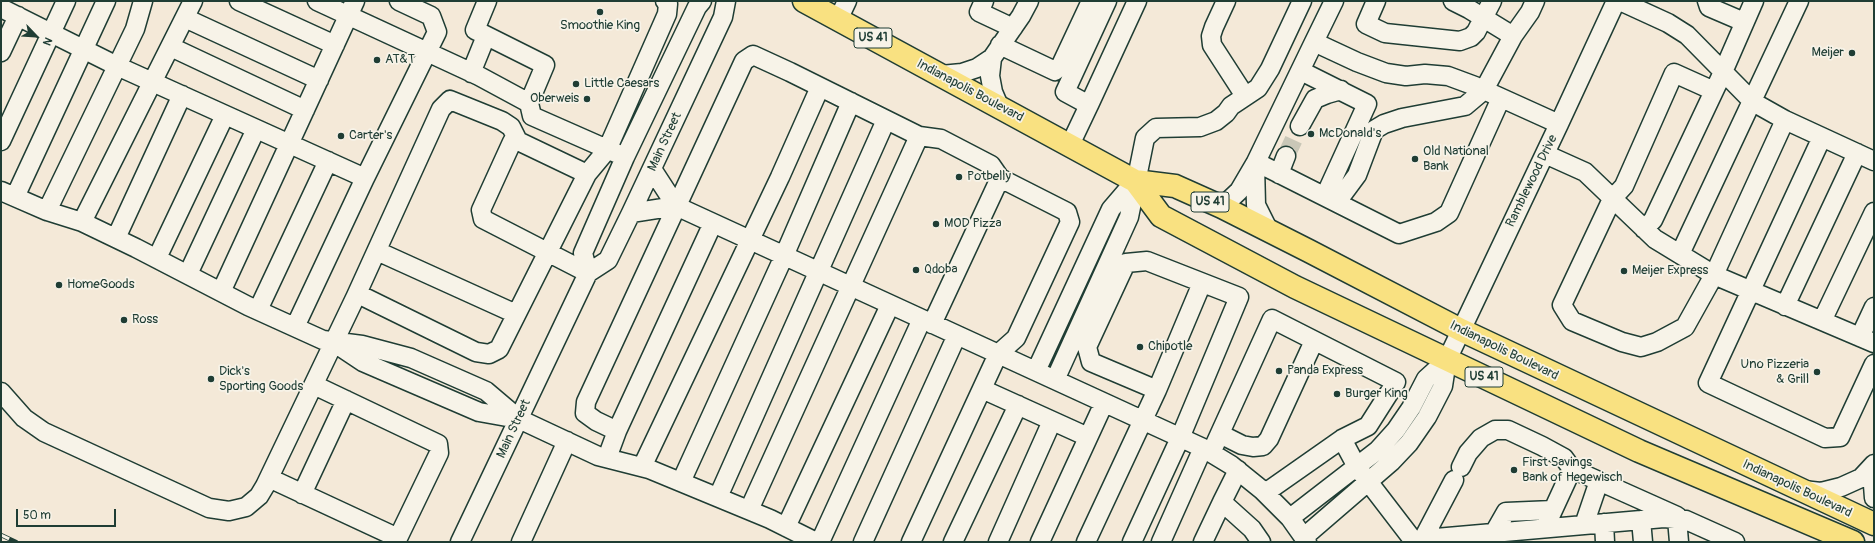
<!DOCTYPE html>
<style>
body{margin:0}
#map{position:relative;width:1875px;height:543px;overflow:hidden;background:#f4e9d8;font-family:Pangolin,sans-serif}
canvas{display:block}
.frame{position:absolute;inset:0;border:2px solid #1f3d34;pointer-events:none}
.north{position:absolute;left:16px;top:16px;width:40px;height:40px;-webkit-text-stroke:3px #f7f3e8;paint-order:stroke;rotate:115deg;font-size:11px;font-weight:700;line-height:16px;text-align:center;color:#1f3d34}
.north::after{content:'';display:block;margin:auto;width:14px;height:18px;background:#1f3d34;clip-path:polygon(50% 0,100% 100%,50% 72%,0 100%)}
.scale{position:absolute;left:16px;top:509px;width:100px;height:18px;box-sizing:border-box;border:2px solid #1f3d34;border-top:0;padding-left:5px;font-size:12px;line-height:14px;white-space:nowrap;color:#1f3d34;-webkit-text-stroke:3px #f7f3e8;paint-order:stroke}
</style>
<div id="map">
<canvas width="1875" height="543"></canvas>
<div class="frame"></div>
<div class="north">N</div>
<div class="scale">50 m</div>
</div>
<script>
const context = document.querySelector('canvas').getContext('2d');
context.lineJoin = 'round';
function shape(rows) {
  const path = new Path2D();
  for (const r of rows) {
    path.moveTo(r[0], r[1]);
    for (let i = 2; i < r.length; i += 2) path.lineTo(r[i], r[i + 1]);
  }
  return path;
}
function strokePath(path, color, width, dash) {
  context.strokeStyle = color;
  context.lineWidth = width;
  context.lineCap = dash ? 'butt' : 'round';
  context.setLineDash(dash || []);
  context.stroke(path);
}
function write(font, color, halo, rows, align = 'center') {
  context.font = font + ' Pangolin,sans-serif';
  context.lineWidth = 3.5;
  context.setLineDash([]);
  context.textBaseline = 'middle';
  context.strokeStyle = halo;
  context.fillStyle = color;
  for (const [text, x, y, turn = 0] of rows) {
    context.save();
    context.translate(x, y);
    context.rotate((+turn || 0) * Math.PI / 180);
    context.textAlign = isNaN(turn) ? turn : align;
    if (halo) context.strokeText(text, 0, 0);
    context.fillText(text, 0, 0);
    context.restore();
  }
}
strokePath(shape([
 [1286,156,1300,126]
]), '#c9c7b7', 18, [18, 9]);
const minor = shape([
 [143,1,135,29,47,211,82,222,136,248,248,306,323,340,362,345,411,358,486,391,519,419,598,456,649,469,770,519,816,542],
 [239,1,335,45],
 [317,1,479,76,529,103,532,116,625,157],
 [487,1,475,30,545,65,529,103],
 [984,1,979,12,1013,28],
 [1226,1,1214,27,1211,36,1212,45,1245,96],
 [1376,1,1366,24,1385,33,1460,41,1471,37,1476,32,1492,1],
 [1453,1,1469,9,1513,36],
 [1620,1,1668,23,1687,35,1753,102,1785,120,1874,161],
 [1707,1,1709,7,1744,22],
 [1,8,117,66,365,178,437,32,431,16,399,1],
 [185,18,319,80],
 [838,20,847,1],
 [1314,42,1334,1],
 [1000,45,1055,71,1061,65,1091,1],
 [171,47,305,110],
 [1,52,18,16],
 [992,58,990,76,993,92,999,106],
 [1301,71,1367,104,1325,196],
 [471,73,486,36],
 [941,75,962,73,977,68,992,58,1021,16,1029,1],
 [1714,91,1674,73,1624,186,1612,199,1562,305,1572,321,1622,342,1641,347,1657,342,1685,327,1714,275,1785,120],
 [1089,105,1137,1],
 [1300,126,1315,99,1327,94,1341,90],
 [1822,137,1708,383,1825,438,1840,437,1874,364],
 [1,141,66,1],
 [1070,145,1089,105,1065,92,1107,1],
 [1545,154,1585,172,1655,239,1714,275,1874,343],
 [1256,162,1399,234,1436,222,1449,213,1501,98],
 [1255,165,1256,205,1269,231],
 [652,169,676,206,1203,448,1231,465,1262,490,1290,518,1307,542],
 [587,174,518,141,512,142,481,210,483,219,588,273],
 [1279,174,1286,156],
 [1,191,47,211],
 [15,197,106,1],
 [1337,202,1357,175,1374,130,1384,124,1402,118,1465,106,1484,90,1513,36,1530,12,1535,1],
 [1222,207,1239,191,1256,162,1314,42,1357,62,1386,73,1406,76,1425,74,1448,76,1475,86,1559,124],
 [631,213,676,206],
 [82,222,193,1],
 [1644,229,1653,220,1723,72,1754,1],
 [116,238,182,95],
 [377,251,516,314],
 [1680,254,1799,1],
 [157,258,225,115],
 [588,273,583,253,625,157,697,7,702,1],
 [188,274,256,129],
 [221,292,355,1],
 [355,298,441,109,450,100,502,121,511,127,518,141],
 [1785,306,1857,153],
 [258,310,328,161],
 [1822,321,1874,212],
 [932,324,1000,178],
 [295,327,365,178],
 [1860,337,1874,307],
 [336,344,363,362,479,412,518,419],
 [1036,371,1111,209,1135,181],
 [1055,380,1129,217,1145,138,1156,128,1200,127,1216,121,1226,113,1231,106,1258,88,1270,69,1302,1],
 [982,389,1088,437],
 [1157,390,1202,283],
 [1,392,24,418,44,432,209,508,229,511,246,507,259,496,265,486,355,298,360,295,476,352,489,354,499,349,587,174,607,150,667,14,668,4,665,1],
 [617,431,713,223],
 [1220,434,1242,445,1253,447,1263,446,1269,439,1314,341],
 [1342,439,1357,467,1413,540,1664,518,1686,520,1735,542],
 [1211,453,1272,319,1396,382,1368,426,1342,439,1265,493],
 [607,458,617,431,596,421,585,413,586,402,744,61,753,55,790,72,919,136,941,139,991,165,1000,178,1067,212,1070,222,1016,338,998,354,911,542],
 [642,467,780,177,820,87],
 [1461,467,1468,453,1481,438,1495,430,1508,430,1542,446,1564,458,1572,469,1677,516],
 [1238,470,1222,502,1252,529,1261,542],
 [1874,477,1873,485,1874,498],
 [269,478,398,538,439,453,438,444,314,385],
 [681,482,784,256,851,102],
 [1803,490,1821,492,1841,487,1861,478,1874,464],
 [302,494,346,400],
 [718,497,886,120],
 [749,510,919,136],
 [1290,518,1378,450,1396,430,1411,408,1426,379,1447,360],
 [1677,519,1679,542],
 [1641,520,1643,542],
 [1548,521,1572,469],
 [1604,523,1605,542],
 [1584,525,1599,481],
 [786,527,890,305],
 [1494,533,1506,512,1553,510],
 [1304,537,1391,462,1409,443,1427,417,1443,386,1447,360,1559,124,1616,1],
 [1423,539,1454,480],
 [460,542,588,273,608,260,631,213,723,17,726,1],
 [521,542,567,441],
 [820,542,922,319],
 [863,542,957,335],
 [953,542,1018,405],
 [998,542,1052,421],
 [1040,542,1104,403],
 [1086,542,1157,390,1091,362,1087,347,1126,263,1147,261,1239,297,1180,438,1132,542],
 [1161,542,1203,448],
 [1203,542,1222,502]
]);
const highway = shape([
 [804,1,1135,181,1175,186,1222,207,1309,251,1461,330,1874,524],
 [1135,181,1161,216,1295,287,1639,451,1853,542]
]);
strokePath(minor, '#1f3d34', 21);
strokePath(highway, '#1f3d34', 25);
strokePath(minor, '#f7f3e8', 18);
strokePath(highway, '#f9e181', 22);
const rail = shape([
 [1,535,16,542]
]);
strokePath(rail, '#1f3d34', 4.5);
strokePath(rail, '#f7f3e8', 3, [9]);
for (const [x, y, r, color] of [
 [600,12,4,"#1f3d34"],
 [1852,53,4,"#1f3d34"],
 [377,60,4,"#1f3d34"],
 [576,84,4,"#1f3d34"],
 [587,99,4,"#1f3d34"],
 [1311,134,4,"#1f3d34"],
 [341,136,4,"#1f3d34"],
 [1415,159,4,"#1f3d34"],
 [959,177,4,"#1f3d34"],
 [936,224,4,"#1f3d34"],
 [916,270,4,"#1f3d34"],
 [1624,271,4,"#1f3d34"],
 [59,285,4,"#1f3d34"],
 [124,320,4,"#1f3d34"],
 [1140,347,4,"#1f3d34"],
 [1279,371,4,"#1f3d34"],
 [1817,372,4,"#1f3d34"],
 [211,379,4,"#1f3d34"],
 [1337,394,4,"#1f3d34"],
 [1514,470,4,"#1f3d34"]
]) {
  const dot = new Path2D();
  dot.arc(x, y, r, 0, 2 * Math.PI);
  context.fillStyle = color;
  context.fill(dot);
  strokePath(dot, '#f7f3e8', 1.5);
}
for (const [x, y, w] of [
 [873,38,38],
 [1210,202,38],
 [1484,377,38]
]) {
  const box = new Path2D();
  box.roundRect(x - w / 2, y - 10, w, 20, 3);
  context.fillStyle = '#f7f3e8';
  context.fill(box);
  strokePath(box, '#1f3d34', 1);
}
write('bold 12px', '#1f3d34', null, [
 ["US 41",873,38],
 ["US 41",1210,202],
 ["US 41",1484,377]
]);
write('13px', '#1f3d34', '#f7f3e8', [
 ["Smoothie King",600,26,"center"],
 ["Meijer",1844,53,"right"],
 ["AT&T",385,60],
 ["Little Caesars",584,84],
 ["Oberweis",579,99,"right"],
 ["McDonald's",1319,134],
 ["Carter's",349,136],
 ["Old National",1423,152],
 ["Bank",1423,167],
 ["Potbelly",967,177],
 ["MOD Pizza",944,224],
 ["Qdoba",924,270],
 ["Meijer Express",1632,271],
 ["HomeGoods",67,285],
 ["Ross",132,320],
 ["Chipotle",1148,347],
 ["Uno Pizzeria",1809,365,"right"],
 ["& Grill",1809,380,"right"],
 ["Panda Express",1287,371],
 ["Dick's",219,372],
 ["Sporting Goods",219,387],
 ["Burger King",1345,394],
 ["First Savings",1522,463],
 ["Bank of Hegewisch",1522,478]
], 'left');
write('13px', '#1f3d34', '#f7f3e8', [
 ["Indianapolis Boulevard",970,91,28],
 ["Main Street",665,142,-65],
 ["Ramblewood Drive",1532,181,-64],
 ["Indianapolis Boulevard",1504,351,26],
 ["Main Street",514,429,-65],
 ["Indianapolis Boulevard",1797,489,25]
]);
</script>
